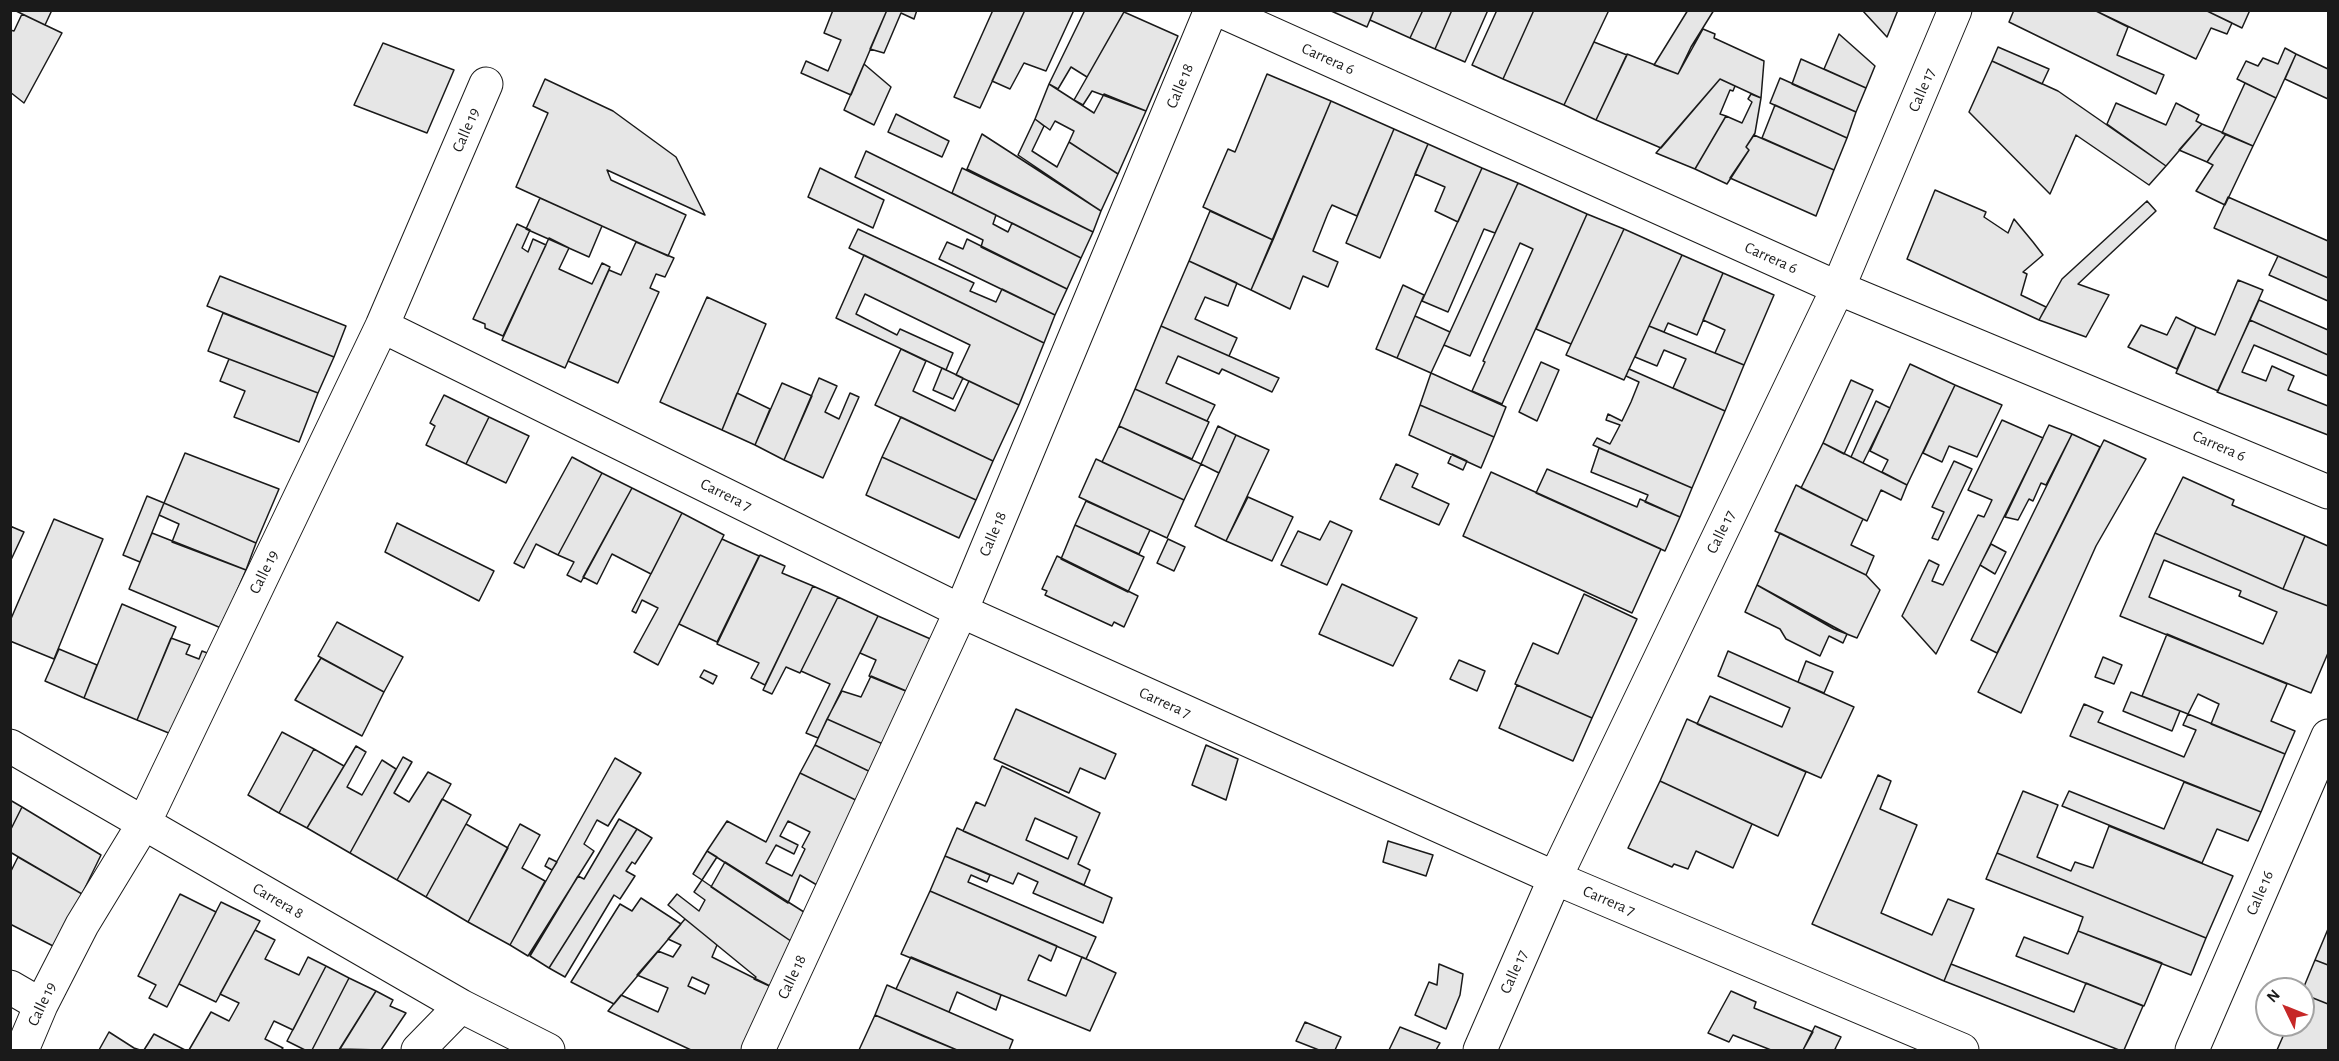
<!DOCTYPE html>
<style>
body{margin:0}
#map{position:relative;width:2339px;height:1061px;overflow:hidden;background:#fff;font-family:"Alegreya Sans",sans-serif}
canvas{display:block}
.frame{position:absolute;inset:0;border:12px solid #1a1a1a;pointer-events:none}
.north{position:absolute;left:2255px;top:977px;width:60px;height:60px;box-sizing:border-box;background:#fff;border:2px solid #a3a3a3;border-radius:50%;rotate:313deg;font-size:16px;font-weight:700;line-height:24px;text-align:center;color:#1a1a1a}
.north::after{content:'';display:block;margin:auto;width:21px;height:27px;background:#c62828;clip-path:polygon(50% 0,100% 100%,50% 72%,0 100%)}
</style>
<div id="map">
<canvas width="2339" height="1061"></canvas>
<div class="frame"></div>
<div class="north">N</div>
</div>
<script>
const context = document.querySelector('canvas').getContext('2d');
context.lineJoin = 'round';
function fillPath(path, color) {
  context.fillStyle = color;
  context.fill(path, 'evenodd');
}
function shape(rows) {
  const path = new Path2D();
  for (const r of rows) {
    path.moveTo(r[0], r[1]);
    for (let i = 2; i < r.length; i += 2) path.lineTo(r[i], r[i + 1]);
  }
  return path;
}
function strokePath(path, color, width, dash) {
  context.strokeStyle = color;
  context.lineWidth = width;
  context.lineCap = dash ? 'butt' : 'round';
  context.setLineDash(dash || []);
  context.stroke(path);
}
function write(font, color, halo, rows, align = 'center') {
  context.font = font + ' "Alegreya Sans",sans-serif';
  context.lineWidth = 4.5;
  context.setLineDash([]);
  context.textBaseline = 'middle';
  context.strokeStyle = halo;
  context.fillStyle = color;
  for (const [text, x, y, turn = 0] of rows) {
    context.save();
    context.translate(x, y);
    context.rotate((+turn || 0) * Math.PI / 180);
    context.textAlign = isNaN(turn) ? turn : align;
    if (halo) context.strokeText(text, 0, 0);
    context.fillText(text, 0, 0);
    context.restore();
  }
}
const building = shape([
 [14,10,52,10,45,25,14,10],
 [833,10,887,10,851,95,801,73,806,61,828,71,841,40,824,33,833,10],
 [887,10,917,10,914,19,901,13,884,53,870,49,887,10],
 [993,10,1025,10,980,108,954,97,993,10],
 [1025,10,1074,10,1046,71,1024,63,1010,89,992,81,1025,10],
 [1085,10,1125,10,1087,77,1071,67,1058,89,1049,84,1085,10],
 [1329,10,1374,10,1367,27,1329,10],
 [1374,10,1423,10,1410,38,1370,20,1374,10],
 [1423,10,1452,10,1435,49,1410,38,1423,10],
 [1452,10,1488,10,1465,62,1435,49,1452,10],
 [1497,10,1534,10,1503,79,1472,65,1497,10],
 [1534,10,1609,10,1564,105,1503,79,1534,10],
 [1688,10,1714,10,1691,47,1678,74,1654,65,1688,10],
 [1862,10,1898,10,1887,37,1862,10],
 [2014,10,2094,10,2128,27,2117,55,2164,75,2156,94,2009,22,2014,10],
 [2094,10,2205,10,2232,23,2227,34,2211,28,2196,59,2094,10],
 [2205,10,2250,10,2242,28,2205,10],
 [1124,12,1178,36,1146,111,1092,91,1083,105,1074,100,1124,12],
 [22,14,62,33,24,103,10,92,10,30,14,31,22,14],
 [1703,29,1715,34,1714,38,1764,61,1761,98,1720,79,1661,148,1596,120,1627,54,1678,74,1703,29],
 [1839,34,1875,66,1866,88,1824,69,1839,34],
 [1594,42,1627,55,1596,120,1564,105,1594,42],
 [383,43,454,70,427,133,354,105,383,43],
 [1998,47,2049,69,2042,84,1992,61,1998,47],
 [2285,48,2296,54,2276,98,2237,79,2246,61,2258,66,2263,58,2278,64,2285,48],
 [2296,54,2328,69,2328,99,2285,79,2296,54],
 [1801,59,1866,88,1856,112,1792,84,1801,59],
 [1992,61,2058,91,2166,166,2149,185,2076,135,2050,194,1969,112,1992,61],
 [864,64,891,87,874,125,844,110,864,64],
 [1267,74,1331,101,1273,240,1203,207,1228,149,1235,152,1267,74],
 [1780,78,1856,112,1847,138,1770,103,1780,78],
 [545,79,613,111,676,157,705,215,607,170,611,180,686,215,668,256,516,187,548,113,533,106,545,79],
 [1720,79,1735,86,1733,91,1730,90,1720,114,1726,116,1695,169,1656,153,1720,79],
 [2245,83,2276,98,2253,146,2222,133,2245,83],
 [1049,84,1094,113,1104,94,1146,111,1118,174,1069,142,1074,131,1055,121,1050,130,1035,119,1049,84],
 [1751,94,1761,98,1755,133,1746,147,1749,150,1727,184,1695,169,1726,116,1742,123,1752,102,1748,99,1751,94],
 [1331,101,1394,129,1357,216,1332,205,1328,213,1313,251,1338,262,1328,287,1303,276,1290,309,1251,290,1331,101],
 [2116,103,2166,125,2176,103,2199,115,2196,121,2202,124,2166,166,2107,124,2116,103],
 [1775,105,1847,138,1834,170,1762,138,1775,105],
 [896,114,949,141,942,157,888,132,896,114],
 [1035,119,1044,126,1032,151,1057,167,1069,142,1118,174,1101,211,1018,155,1035,119],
 [2202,124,2226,134,2207,162,2179,150,2202,124],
 [1394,129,1428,144,1380,258,1346,243,1394,129],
 [982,134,1101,211,1093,232,967,169,982,134],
 [2226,134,2253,146,2225,205,2196,191,2213,165,2207,162,2226,134],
 [1754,135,1834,170,1816,216,1730,178,1749,150,1746,147,1754,135],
 [1428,144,1482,168,1458,222,1435,211,1445,187,1415,174,1428,144],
 [866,151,996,215,993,224,1008,232,1012,223,1081,258,1067,289,981,247,983,240,981,239,855,177,866,151],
 [820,168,884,200,873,228,808,197,820,168],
 [962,168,1093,232,1081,258,952,193,962,168],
 [1482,168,1518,183,1495,233,1484,229,1448,312,1422,301,1482,168],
 [1518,183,1587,214,1502,404,1472,391,1485,362,1483,361,1533,249,1520,243,1470,356,1444,345,1518,183],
 [1935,190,1986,212,1984,217,2008,233,2014,219,2033,242,2043,255,2023,272,2027,274,2021,295,2046,307,2039,320,1907,259,1935,190],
 [2228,197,2328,241,2328,278,2214,228,2228,197],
 [540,198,602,226,589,257,526,229,540,198],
 [2147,201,2156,211,2078,284,2109,295,2086,337,2039,320,2062,279,2147,201],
 [1210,211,1273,240,1251,290,1189,261,1210,211],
 [1587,214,1624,229,1571,344,1536,329,1587,214],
 [517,224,530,230,522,248,528,252,533,239,546,245,503,336,485,328,485,324,473,319,517,224],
 [858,229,974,283,970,291,996,302,1002,289,1055,315,1044,343,849,248,858,229],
 [1624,229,1682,255,1624,380,1566,355,1624,229],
 [549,238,569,248,559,269,592,284,602,263,610,267,565,368,502,340,549,238],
 [967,239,1067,289,1055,315,939,259,947,242,963,249,967,239],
 [636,242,674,258,665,277,656,274,650,288,659,292,618,383,568,361,609,270,621,275,636,242],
 [864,255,1044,343,1019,405,956,375,970,345,865,294,856,314,897,335,900,329,953,353,946,370,836,318,864,255],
 [1682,255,1723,273,1697,335,1668,323,1664,332,1649,326,1682,255],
 [2278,256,2328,278,2328,301,2269,275,2278,256],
 [1189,261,1237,283,1228,306,1205,297,1195,319,1237,338,1229,356,1161,326,1189,261],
 [1723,273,1774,295,1744,365,1715,353,1725,330,1703,320,1723,273],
 [220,276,346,326,334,357,207,306,220,276],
 [2238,280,2263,290,2218,391,2176,373,2196,327,2215,335,2238,280],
 [1403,285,1424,295,1397,358,1376,349,1403,285],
 [707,297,766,324,722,430,660,402,707,297],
 [2259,300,2328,330,2328,355,2250,320,2259,300],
 [223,313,334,357,318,393,208,351,223,313],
 [1415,316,1450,332,1431,373,1397,358,1415,316],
 [2176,317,2196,327,2177,369,2128,347,2141,325,2167,335,2176,317],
 [2250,320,2328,355,2328,376,2254,345,2242,372,2266,381,2272,366,2294,376,2288,390,2328,406,2328,435,2217,392,2250,320],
 [1161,326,1279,378,1272,392,1222,369,1219,374,1178,356,1166,383,1215,405,1207,421,1135,389,1161,326],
 [1649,326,1744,365,1725,411,1673,388,1686,359,1664,350,1657,366,1635,357,1649,326],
 [901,349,926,361,913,391,955,411,969,381,1019,405,993,461,875,405,901,349],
 [229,359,318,393,299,442,234,417,245,391,220,381,229,359],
 [1541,362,1559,370,1537,421,1519,412,1541,362],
 [1910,364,1955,385,1907,485,1882,472,1888,460,1870,451,1910,364],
 [942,368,963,378,953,399,933,390,942,368],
 [1629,369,1725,411,1692,488,1593,445,1597,438,1610,444,1620,425,1606,420,1608,414,1622,421,1631,402,1639,382,1626,376,1629,369],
 [1431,373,1506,407,1494,437,1420,405,1431,373],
 [819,378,837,386,825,412,839,419,850,393,859,397,823,478,784,460,819,378],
 [1851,380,1873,390,1844,454,1823,443,1851,380],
 [782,383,812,396,784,460,755,445,782,383],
 [1955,385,2002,405,1977,457,1949,446,1942,462,1923,453,1955,385],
 [1135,389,1209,422,1192,459,1119,426,1135,389],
 [737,393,770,409,755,445,722,430,737,393],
 [444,395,489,417,466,464,426,445,435,426,430,423,444,395],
 [1876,401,1890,408,1863,463,1851,457,1876,401],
 [1420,405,1494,437,1481,468,1409,435,1420,405],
 [489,417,529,436,506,483,466,464,489,417],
 [901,417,993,461,976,500,882,457,901,417],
 [2002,420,2043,438,1936,654,1902,616,1929,560,1939,565,1932,581,1943,585,1978,515,1984,517,1992,500,1968,490,2002,420],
 [2049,425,2072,434,2046,485,2041,483,2033,501,2029,499,2018,520,2005,517,2049,425],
 [1119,426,1201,464,1184,500,1102,462,1119,426],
 [1218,426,1236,435,1219,473,1201,464,1218,426],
 [2072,434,2100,447,1997,653,1971,640,2072,434],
 [1236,435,1269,450,1226,541,1195,526,1236,435],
 [2104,440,2146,459,2096,546,2021,713,1978,692,2104,440],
 [1823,443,1907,485,1901,500,1881,490,1867,521,1801,488,1823,443],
 [1599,448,1692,488,1680,517,1645,502,1648,495,1591,472,1599,448],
 [185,453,279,489,256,543,164,503,185,453],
 [1452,454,1467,461,1463,470,1448,463,1452,454],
 [572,457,602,473,558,555,536,544,524,568,514,563,572,457],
 [882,457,976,500,959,538,866,495,882,457],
 [1096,459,1184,500,1167,538,1079,497,1096,459],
 [1954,461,1972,469,1938,540,1932,538,1944,512,1932,507,1954,461],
 [1396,464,1418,474,1412,487,1449,504,1439,525,1380,499,1396,464],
 [1547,469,1637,507,1640,499,1680,517,1665,551,1536,493,1547,469],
 [1491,472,1661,549,1632,613,1463,536,1491,472],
 [602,473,632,488,581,582,567,575,574,562,558,555,602,473],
 [2183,477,2234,500,2232,505,2305,536,2283,589,2155,533,2183,477],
 [1796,485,1863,519,1851,545,1874,556,1866,575,1775,531,1796,485],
 [632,488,682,513,651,574,612,554,597,584,583,577,632,488],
 [147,496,164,503,140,562,123,555,147,496],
 [1248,497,1293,517,1272,561,1226,541,1248,497],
 [1086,501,1150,530,1139,554,1075,525,1086,501],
 [164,503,256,543,246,570,172,542,179,524,159,515,164,503],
 [682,513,724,535,658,665,634,652,658,608,642,600,636,613,632,611,682,513],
 [54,519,103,539,54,659,10,641,10,621,54,519],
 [1330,521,1352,531,1327,585,1281,565,1298,531,1320,540,1330,521],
 [397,523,494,571,479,601,385,552,397,523],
 [1075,525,1144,557,1128,592,1061,559,1075,525],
 [10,526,24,532,10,562,10,526],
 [152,533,246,570,221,628,129,589,152,533],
 [1780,533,1866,575,1880,590,1857,638,1834,629,1757,585,1780,533],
 [2155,533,2283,589,2328,606,2328,653,2311,693,2120,616,2155,533],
 [2164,560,2241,591,2239,596,2277,612,2263,644,2149,597,2164,560],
 [2305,536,2328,546,2328,606,2283,589,2305,536],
 [722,539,759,556,717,642,679,624,722,539],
 [1168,539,1185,547,1174,571,1157,563,1168,539],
 [1991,544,2006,552,1995,574,1980,565,1991,544],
 [760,555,785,566,782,573,813,586,765,685,751,678,759,663,717,644,760,555],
 [1057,556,1138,596,1124,627,1114,622,1112,626,1045,595,1047,591,1042,589,1057,556],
 [1342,584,1417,618,1393,666,1319,634,1342,584],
 [1757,585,1847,634,1843,643,1829,636,1820,656,1786,639,1780,629,1745,612,1757,585],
 [813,586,838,597,800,673,786,667,772,694,763,690,813,586],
 [1584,594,1637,619,1592,718,1515,684,1533,643,1558,654,1584,594],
 [838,597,878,616,818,738,806,733,830,684,801,671,838,597],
 [122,604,176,627,137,720,84,698,122,604],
 [878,616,942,644,918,696,869,676,876,660,860,653,878,616],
 [337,622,403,657,384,692,318,656,337,622],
 [2167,634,2287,684,2271,721,2295,731,2285,754,2211,724,2219,704,2198,694,2188,714,2142,696,2167,634],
 [171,638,190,645,186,654,199,659,202,651,210,654,176,736,137,720,171,638],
 [59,649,97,665,84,698,45,681,59,649],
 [1728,651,1854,707,1821,778,1697,724,1710,696,1782,727,1790,708,1718,676,1728,651],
 [2103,657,2122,665,2114,684,2095,677,2103,657],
 [321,658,384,692,362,736,295,700,321,658],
 [1459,660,1485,671,1477,691,1450,679,1459,660],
 [1806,661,1833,672,1824,693,1798,682,1806,661],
 [704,670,717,676,713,684,700,677,704,670],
 [871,676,918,696,894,749,827,719,842,691,861,697,871,676],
 [1517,685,1592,718,1573,761,1499,728,1517,685],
 [2131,692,2180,711,2172,731,2123,711,2131,692],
 [2084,704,2103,712,2098,722,2184,757,2196,730,2183,725,2188,714,2285,754,2261,812,2070,736,2084,704],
 [1016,709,1116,754,1105,779,1080,768,1069,793,994,759,1016,709],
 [827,719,894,749,883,778,815,745,827,719],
 [1687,719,1806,772,1778,836,1660,781,1687,719],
 [282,732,314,749,279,813,248,795,282,732],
 [815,745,883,778,866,805,800,773,815,745],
 [1206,745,1238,759,1226,800,1192,785,1206,745],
 [356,746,366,752,347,787,362,795,382,760,396,769,350,853,307,828,356,746],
 [314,749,344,766,307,828,279,813,314,749],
 [403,757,412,762,394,793,409,802,428,772,451,784,397,880,350,853,403,757],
 [615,758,641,773,608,826,597,820,584,844,594,851,528,956,510,945,615,758],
 [1002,766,1100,813,1078,864,1090,870,1084,885,963,831,976,802,985,806,1002,766],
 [1035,818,1077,837,1068,859,1026,840,1035,818],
 [800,773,866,805,827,891,800,875,788,903,707,851,727,821,766,842,800,773],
 [788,821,810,832,802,847,805,849,792,876,766,863,776,845,794,854,798,845,780,836,788,821],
 [1878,775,1891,781,1880,809,1917,825,1881,913,1932,935,1948,899,1974,909,1944,981,1812,924,1878,775],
 [1660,781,1752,824,1733,868,1696,851,1688,869,1674,864,1672,867,1628,848,1660,781],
 [2184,782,2261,812,2248,841,2217,829,2202,863,2062,806,2069,791,2164,829,2184,782],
 [2023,791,2058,805,2037,857,2071,871,2075,862,2093,868,2109,826,2233,876,2206,938,1997,853,2023,791],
 [442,799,471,815,426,897,397,880,442,799],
 [10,800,22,807,10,831,10,800],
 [22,807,101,855,82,894,10,852,10,831,22,807],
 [619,819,637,829,549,968,530,956,578,876,584,879,619,819],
 [466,824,508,848,468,922,426,897,466,824],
 [520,824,540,835,522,868,545,881,510,945,468,922,520,824],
 [957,828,1112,898,1103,923,1033,893,1038,882,1018,873,1013,884,945,856,957,828],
 [637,829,652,838,635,864,632,862,626,871,635,876,620,899,614,895,565,977,549,968,637,829],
 [1388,841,1433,855,1426,876,1383,862,1388,841],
 [707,851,717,857,702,880,693,874,707,851],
 [1997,853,2206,938,2191,975,2078,931,2083,917,1986,879,1997,853],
 [945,856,990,875,987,882,971,875,968,882,1096,937,1086,959,930,891,945,856],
 [18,857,82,894,57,948,10,924,10,873,18,857],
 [549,858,557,862,552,870,545,866,549,858],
 [725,862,815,919,801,948,711,887,725,862],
 [702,880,801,948,776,989,754,979,756,977,668,905,677,894,699,911,705,900,694,892,702,880],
 [930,891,1057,946,1051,961,1039,955,1028,980,1066,996,1082,957,1116,973,1090,1031,901,954,930,891],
 [180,894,216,912,167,1007,149,998,156,985,138,976,180,894],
 [641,898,681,924,614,1004,571,982,620,904,632,911,641,898],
 [221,902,260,921,216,1002,179,984,221,902],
 [685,919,717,945,712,957,776,989,742,1050,691,1050,608,1011,621,995,658,1012,668,988,637,975,658,951,673,957,681,945,668,939,685,919],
 [692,977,709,985,705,994,688,986,692,977],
 [2328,929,2328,965,2315,960,2328,929],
 [255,930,275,940,265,959,299,975,308,957,326,966,293,1030,274,1021,265,1039,283,1048,281,1050,189,1050,211,1012,229,1021,239,1003,220,994,255,930],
 [2078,931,2162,963,2144,1006,2016,956,2024,937,2068,954,2078,931],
 [911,957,1001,995,996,1010,957,992,949,1012,896,989,911,957],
 [2315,960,2328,965,2328,1004,2303,994,2303,989,2315,960],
 [1439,964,1463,974,1460,995,1446,1029,1415,1015,1429,982,1437,985,1439,964],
 [1951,964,2074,1012,2086,983,2143,1006,2124,1050,2119,1050,1944,981,1951,964],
 [326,966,349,978,312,1050,305,1050,287,1041,326,966],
 [349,978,376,991,339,1050,312,1050,349,978],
 [887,985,1013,1040,1009,1050,957,1050,875,1015,887,985],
 [376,991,393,1000,390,1006,406,1013,381,1050,340,1049,376,991],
 [1731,991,1756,1002,1754,1008,1813,1032,1803,1050,1771,1050,1733,1035,1729,1042,1708,1033,1731,991],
 [2303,994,2328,1004,2328,1050,2277,1050,2288,1025,2303,1025,2303,994],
 [875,1015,923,1036,957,1050,859,1050,875,1015],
 [1305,1022,1341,1037,1335,1050,1319,1050,1296,1041,1305,1022],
 [1815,1026,1841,1037,1835,1049,1837,1050,1803,1050,1815,1026],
 [1400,1027,1440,1043,1436,1050,1389,1050,1400,1027],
 [109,1032,134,1048,140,1050,99,1050,109,1032],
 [154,1034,185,1050,144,1050,154,1034]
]);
fillPath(building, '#e6e6e6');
strokePath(building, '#1a1a1a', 1.5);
const minor = shape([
 [1219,10,1838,288,2328,492],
 [382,326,961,611,1555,878,1962,1050],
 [10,746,461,1006,548,1050],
 [10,987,41,1005],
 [22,1050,41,1005,82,925,144,823,382,326,486,84],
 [418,1050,461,1006],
 [758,1050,961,611,1211,10],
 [1480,1050,1555,878,1838,288,1955,10],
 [2192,1050,2328,736]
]);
strokePath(minor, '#1a1a1a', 35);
strokePath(minor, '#fff', 33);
write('16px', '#1a1a1a', '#fff', [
 ["Carrera 6",1328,59,24],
 ["Calle 18",1180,86,-67],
 ["Calle 17",1922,90,-67],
 ["Calle 19",466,130,-67],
 ["Carrera 6",1771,258,24],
 ["Carrera 6",2219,446,23],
 ["Carrera 7",726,495,26],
 ["Calle 17",1721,532,-64],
 ["Calle 18",993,534,-67],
 ["Calle 19",264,572,-64],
 ["Carrera 7",1165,703,24],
 ["Calle 16",2260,893,-67],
 ["Carrera 8",278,901,30],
 ["Carrera 7",1609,901,23],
 ["Calle 17",1514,972,-66],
 ["Calle 18",792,977,-65],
 ["Calle 19",42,1004,-65]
]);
</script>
